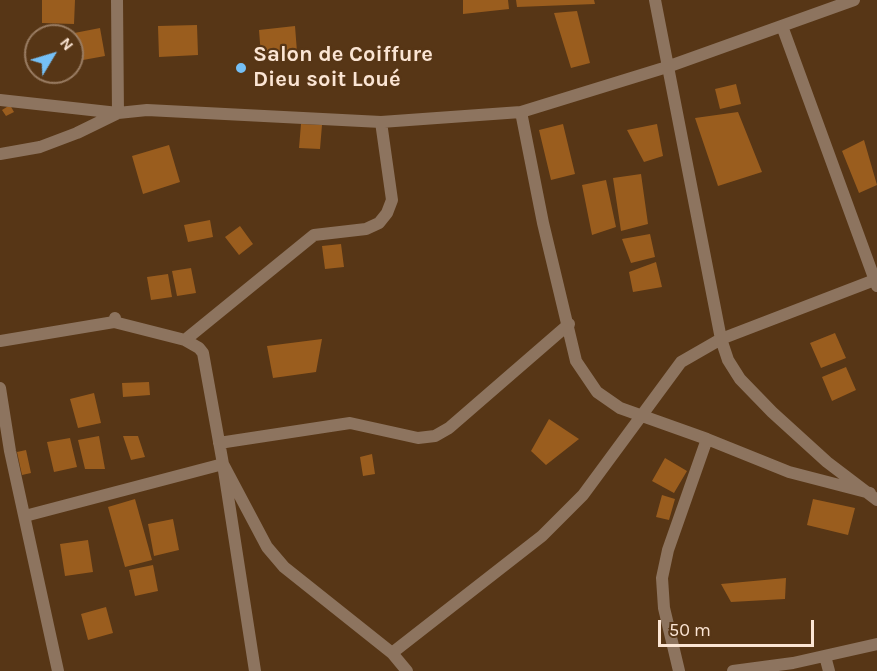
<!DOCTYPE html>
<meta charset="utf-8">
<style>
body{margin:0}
#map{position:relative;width:877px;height:671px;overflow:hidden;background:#573616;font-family:Karla,sans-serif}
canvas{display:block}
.north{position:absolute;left:24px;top:24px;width:60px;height:60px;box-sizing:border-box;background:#573616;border:2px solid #997c62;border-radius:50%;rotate:52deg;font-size:16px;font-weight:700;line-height:24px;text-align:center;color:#fbe5d4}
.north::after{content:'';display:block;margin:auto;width:21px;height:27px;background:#75c0f6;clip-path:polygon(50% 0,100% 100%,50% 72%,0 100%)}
.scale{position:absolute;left:658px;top:620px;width:156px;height:27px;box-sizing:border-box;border:3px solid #fbe5d4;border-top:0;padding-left:8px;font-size:18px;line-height:21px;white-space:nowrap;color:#fbe5d4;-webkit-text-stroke:4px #573616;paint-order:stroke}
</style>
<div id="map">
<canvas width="877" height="671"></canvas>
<div class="north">N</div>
<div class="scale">50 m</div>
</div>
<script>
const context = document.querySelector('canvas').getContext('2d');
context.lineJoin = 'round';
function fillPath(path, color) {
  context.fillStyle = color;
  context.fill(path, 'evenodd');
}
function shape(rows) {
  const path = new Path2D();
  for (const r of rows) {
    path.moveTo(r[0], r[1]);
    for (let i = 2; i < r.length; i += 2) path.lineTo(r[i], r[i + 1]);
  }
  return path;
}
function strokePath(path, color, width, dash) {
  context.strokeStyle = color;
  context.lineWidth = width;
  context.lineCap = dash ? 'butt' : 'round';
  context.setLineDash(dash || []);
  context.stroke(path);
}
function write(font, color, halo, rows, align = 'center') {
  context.font = font + ' Karla,sans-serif';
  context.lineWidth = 4.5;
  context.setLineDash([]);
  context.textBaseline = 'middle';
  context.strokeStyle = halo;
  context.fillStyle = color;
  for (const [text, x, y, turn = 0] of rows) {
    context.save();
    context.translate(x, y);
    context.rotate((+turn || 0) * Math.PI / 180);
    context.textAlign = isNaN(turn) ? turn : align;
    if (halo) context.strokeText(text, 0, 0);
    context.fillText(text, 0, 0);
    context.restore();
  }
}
fillPath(shape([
 [42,0,75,0,74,24,42,23],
 [463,0,508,0,509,9,463,14],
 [516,0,594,0,595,4,517,7],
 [577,11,590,63,571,68,554,13],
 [197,25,198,55,159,57,158,26],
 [295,26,297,52,261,56,259,30],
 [100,28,105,56,72,62,72,36,64,35],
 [736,84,741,104,720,109,715,89],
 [10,105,14,112,6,116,2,110],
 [738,112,762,172,718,186,695,118],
 [301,124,322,125,320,149,299,148],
 [563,124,575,174,551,180,539,130],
 [657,124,663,156,644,162,627,130],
 [864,140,877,185,859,193,842,151],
 [169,145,180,182,143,194,132,156],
 [641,174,648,224,621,231,613,178],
 [606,180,616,227,592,235,582,185],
 [210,220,213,237,188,242,184,225],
 [240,226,253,244,239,255,225,237],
 [650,234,655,257,631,263,622,239],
 [341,244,344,267,325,269,322,246],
 [656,262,662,287,633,292,629,272],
 [191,268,196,293,177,296,172,271],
 [168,274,172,297,151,300,147,277],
 [835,333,846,358,821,368,810,343],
 [322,339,316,372,273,378,267,346],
 [846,367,856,390,832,401,822,377],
 [149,382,150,395,123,397,122,383],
 [94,393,101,423,78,428,70,399],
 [549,419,579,439,546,465,531,451],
 [99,436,105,469,85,469,78,440],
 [123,436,138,436,145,457,131,460],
 [70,438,77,467,54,472,47,442],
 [26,450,31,473,22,475,17,452],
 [372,454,375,474,363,476,360,457],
 [665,458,687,471,674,493,652,481],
 [662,495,675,499,669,520,656,517],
 [135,499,152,560,125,567,108,507],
 [813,499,855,508,848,535,807,525],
 [173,519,179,550,154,556,148,524],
 [88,540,93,572,65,576,60,544],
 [153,565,158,591,135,596,129,570],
 [786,578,785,599,731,602,721,584],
 [106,607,113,633,88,640,81,614]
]), '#9a5d1e');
strokePath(shape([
 [655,0,721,339,728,360,740,379,772,412,827,462,877,500],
 [782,26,877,286],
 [0,100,118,113,147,110,381,122,521,112,667,67,854,0],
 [521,112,543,223,576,361,597,392,620,408,707,439,789,472,870,493],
 [0,154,40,147,77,133,118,113,117,0],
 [115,318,114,322,185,340,199,348,203,353,223,464,267,547,284,567,392,653,407,671],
 [185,340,314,235,366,229,379,223,387,213,392,200,381,122],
 [0,341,114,322],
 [0,388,10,451,58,671],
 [219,443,350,423,418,438,435,436,449,428,569,324],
 [25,516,223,464,255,671],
 [392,653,542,536,583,495,681,362,721,339,877,279],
 [825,656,829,671],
 [679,671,664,608,662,578,668,550,707,439],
 [733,671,793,663,877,644]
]), '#8d745f', 12);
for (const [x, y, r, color] of [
 [241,68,6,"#75c0f6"]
]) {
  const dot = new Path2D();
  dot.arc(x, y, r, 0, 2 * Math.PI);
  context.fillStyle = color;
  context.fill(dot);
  strokePath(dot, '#573616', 2);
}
write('bold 22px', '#fbe5d4', '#573616', [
 ["Salon de Coiffure",253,55],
 ["Dieu soit Loué",253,80]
], 'left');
</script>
